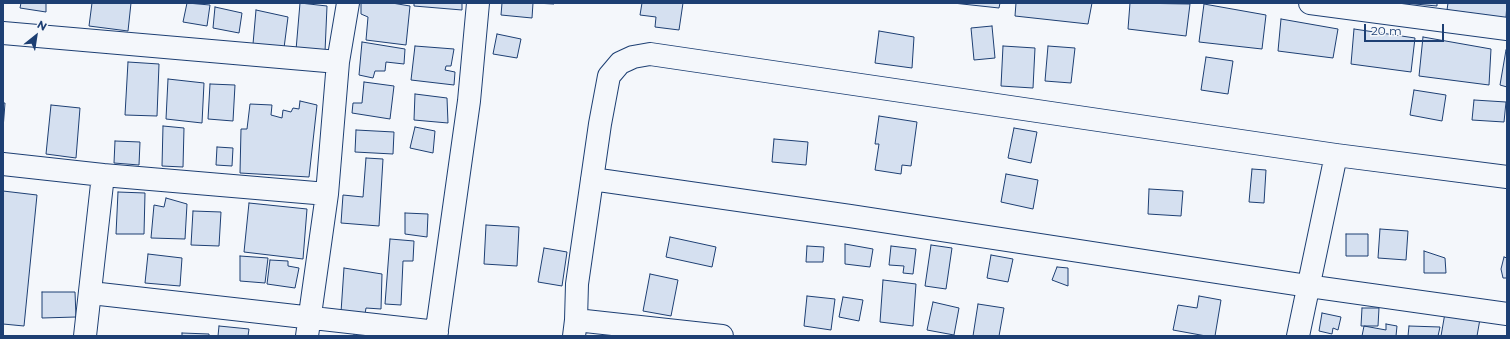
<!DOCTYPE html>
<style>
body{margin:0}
#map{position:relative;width:1510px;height:339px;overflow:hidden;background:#f4f7fb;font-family:Montserrat,sans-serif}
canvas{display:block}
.frame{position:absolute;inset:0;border:4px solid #1d3f73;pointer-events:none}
.north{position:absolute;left:16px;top:16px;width:40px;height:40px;-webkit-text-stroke:3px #f4f7fb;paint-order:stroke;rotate:30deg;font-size:11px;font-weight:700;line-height:16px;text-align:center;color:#1d3f73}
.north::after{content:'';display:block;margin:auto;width:14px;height:18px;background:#1d3f73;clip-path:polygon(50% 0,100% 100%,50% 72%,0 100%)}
.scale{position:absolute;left:1364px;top:24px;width:80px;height:18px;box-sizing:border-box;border:2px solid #1d3f73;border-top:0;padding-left:5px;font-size:12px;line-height:14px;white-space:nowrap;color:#1d3f73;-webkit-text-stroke:3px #f4f7fb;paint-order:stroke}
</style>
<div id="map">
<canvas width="1510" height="339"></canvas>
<div class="frame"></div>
<div class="north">N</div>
<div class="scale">20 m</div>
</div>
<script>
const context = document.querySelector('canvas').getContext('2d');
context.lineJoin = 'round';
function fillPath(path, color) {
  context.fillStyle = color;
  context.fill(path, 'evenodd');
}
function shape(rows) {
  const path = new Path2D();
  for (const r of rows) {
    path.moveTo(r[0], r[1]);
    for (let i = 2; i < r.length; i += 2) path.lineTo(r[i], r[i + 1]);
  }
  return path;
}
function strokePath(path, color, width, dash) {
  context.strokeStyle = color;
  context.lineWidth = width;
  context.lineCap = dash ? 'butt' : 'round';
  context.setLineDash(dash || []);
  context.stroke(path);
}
const building = shape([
 [21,3,46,3,46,12,20,8,21,3],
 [92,3,131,3,128,31,89,26,92,3],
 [187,3,210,5,207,26,183,22,187,3],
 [300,3,327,6,325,52,296,50,300,3],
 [361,3,392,3,410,6,406,45,366,40,368,17,361,14,361,3],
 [414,3,462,3,462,10,414,6,414,3],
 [502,3,533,3,532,18,501,15,502,3],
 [534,3,554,3,554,4,534,3],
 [642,3,683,3,679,30,655,27,656,17,640,15,642,3],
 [953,3,1000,3,999,8,953,3],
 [1016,3,1092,3,1088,24,1015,16,1016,3],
 [1130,3,1190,4,1186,36,1128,29,1130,3],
 [1404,3,1437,3,1437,6,1404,3],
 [1448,3,1507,3,1506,18,1447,10,1448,3],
 [1204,4,1266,15,1262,49,1199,42,1204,4],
 [215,7,242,13,239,33,213,28,215,7],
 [256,10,288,17,284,48,253,44,256,10],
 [1281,19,1338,29,1333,58,1278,51,1281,19],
 [992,26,995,58,974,60,971,28,992,26],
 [1354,29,1415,38,1411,72,1351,64,1354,29],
 [879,31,914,37,912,68,875,63,879,31],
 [497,34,521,39,517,58,493,54,497,34],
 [1423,37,1491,49,1489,85,1419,76,1423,37],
 [362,42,405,49,404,64,386,62,385,71,375,71,373,78,359,75,362,42],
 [415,46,454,49,451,66,446,66,445,70,455,72,454,85,411,80,415,46],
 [1003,46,1035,48,1033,88,1001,86,1003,46],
 [1048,46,1075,48,1071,83,1045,81,1048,46],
 [1506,50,1507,50,1507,87,1500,85,1506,50],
 [1206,57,1233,61,1228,94,1201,90,1206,57],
 [128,62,159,64,157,116,125,115,128,62],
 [168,79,204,83,202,123,166,119,168,79],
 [364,82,394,86,390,119,352,113,353,103,362,103,364,82],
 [210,84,235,85,233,121,208,119,210,84],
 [1414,90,1446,95,1442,121,1410,115,1414,90],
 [415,94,447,98,448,123,414,120,415,94],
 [1474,100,1506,102,1504,122,1472,120,1474,100],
 [300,101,317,105,309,177,240,173,241,129,247,129,250,104,272,105,271,115,282,118,283,110,291,112,293,108,299,109,300,101],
 [3,103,5,103,3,129,3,103],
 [51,105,80,108,76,158,46,154,51,105],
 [879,116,917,122,911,166,902,165,901,174,875,170,879,144,875,144,879,116],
 [163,126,184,128,183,167,162,166,163,126],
 [415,127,435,131,433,153,410,148,415,127],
 [1014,128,1037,132,1031,163,1008,158,1014,128],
 [356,130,394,132,393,154,355,152,356,130],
 [774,139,808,142,806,165,772,162,774,139],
 [115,141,140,142,139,165,114,163,115,141],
 [217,147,233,148,232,166,216,165,217,147],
 [366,158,383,159,379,226,341,223,343,195,363,197,366,158],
 [1252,169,1266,170,1264,203,1249,202,1252,169],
 [1006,174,1038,180,1033,209,1001,202,1006,174],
 [1149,189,1183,191,1181,216,1148,214,1149,189],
 [3,191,37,195,24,326,3,324,3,191],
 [118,192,145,193,144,234,116,234,118,192],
 [166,198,187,204,185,239,151,238,154,205,164,207,166,198],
 [249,203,307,209,303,259,244,252,249,203],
 [193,211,221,212,219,246,191,245,193,211],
 [405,213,428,214,427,237,405,234,405,213],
 [486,225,519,227,517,266,484,264,486,225],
 [1380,229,1408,231,1406,260,1378,258,1380,229],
 [1346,234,1368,234,1368,256,1346,256,1346,234],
 [670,237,716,247,712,267,666,257,670,237],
 [390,239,414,241,413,261,403,261,401,305,385,304,390,239],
 [845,244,873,249,870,267,845,264,845,244],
 [931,245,952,248,946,289,925,286,931,245],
 [807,246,824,247,823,262,806,262,807,246],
 [891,246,916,249,913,274,903,273,904,266,889,265,891,246],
 [544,248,567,252,562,286,538,282,544,248],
 [1424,251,1445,258,1446,273,1424,273,1424,251],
 [148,254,182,258,180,286,145,283,148,254],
 [991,255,1013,259,1008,282,987,278,991,255],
 [240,256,268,258,265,283,240,281,240,256],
 [1504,257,1507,258,1507,278,1503,278,1501,269,1504,257],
 [270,260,288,261,288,266,299,268,295,288,267,284,270,260],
 [1057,267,1068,268,1068,286,1052,280,1057,267],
 [344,268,382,274,381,309,366,308,365,314,341,312,344,268],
 [650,274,678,280,671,316,643,311,650,274],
 [883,280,916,284,913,326,880,322,883,280],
 [42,292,75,292,76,317,42,318,42,292],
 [807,296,835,299,831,330,804,326,807,296],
 [1199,296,1221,300,1215,336,1206,336,1173,330,1178,305,1197,308,1199,296],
 [843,297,863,300,859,321,839,317,843,297],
 [933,302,959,308,954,335,927,330,933,302],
 [978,304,1004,308,999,336,973,336,978,304],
 [1362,308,1379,308,1378,326,1361,326,1362,308],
 [1322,313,1341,317,1338,330,1333,328,1332,334,1319,331,1322,313],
 [1445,313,1480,319,1477,336,1441,336,1445,313],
 [1386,324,1397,326,1396,336,1362,336,1364,326,1386,330,1386,324],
 [219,326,249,329,248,336,218,336,219,326],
 [1409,326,1440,327,1438,336,1408,336,1409,326],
 [182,333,209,334,209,336,182,336,182,333],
 [354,333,371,336,354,336,354,333]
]);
fillPath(building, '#d5e0f0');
strokePath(building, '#1d3f73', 1);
const street = shape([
 [1310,3,1507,29],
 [3,33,338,62],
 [3,164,103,175,327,194],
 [592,179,850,216,1308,286,1507,314],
 [91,293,437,332],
 [576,320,722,336],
 [85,336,103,175],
 [307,336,327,194,338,62,348,3],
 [436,336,469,101,478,3],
 [574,336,576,320,577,284,600,124,609,76,620,63,633,57,650,54,1336,155,1507,177],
 [1298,336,1336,155]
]);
strokePath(street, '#1d3f73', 24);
strokePath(street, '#f4f7fb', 22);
</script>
